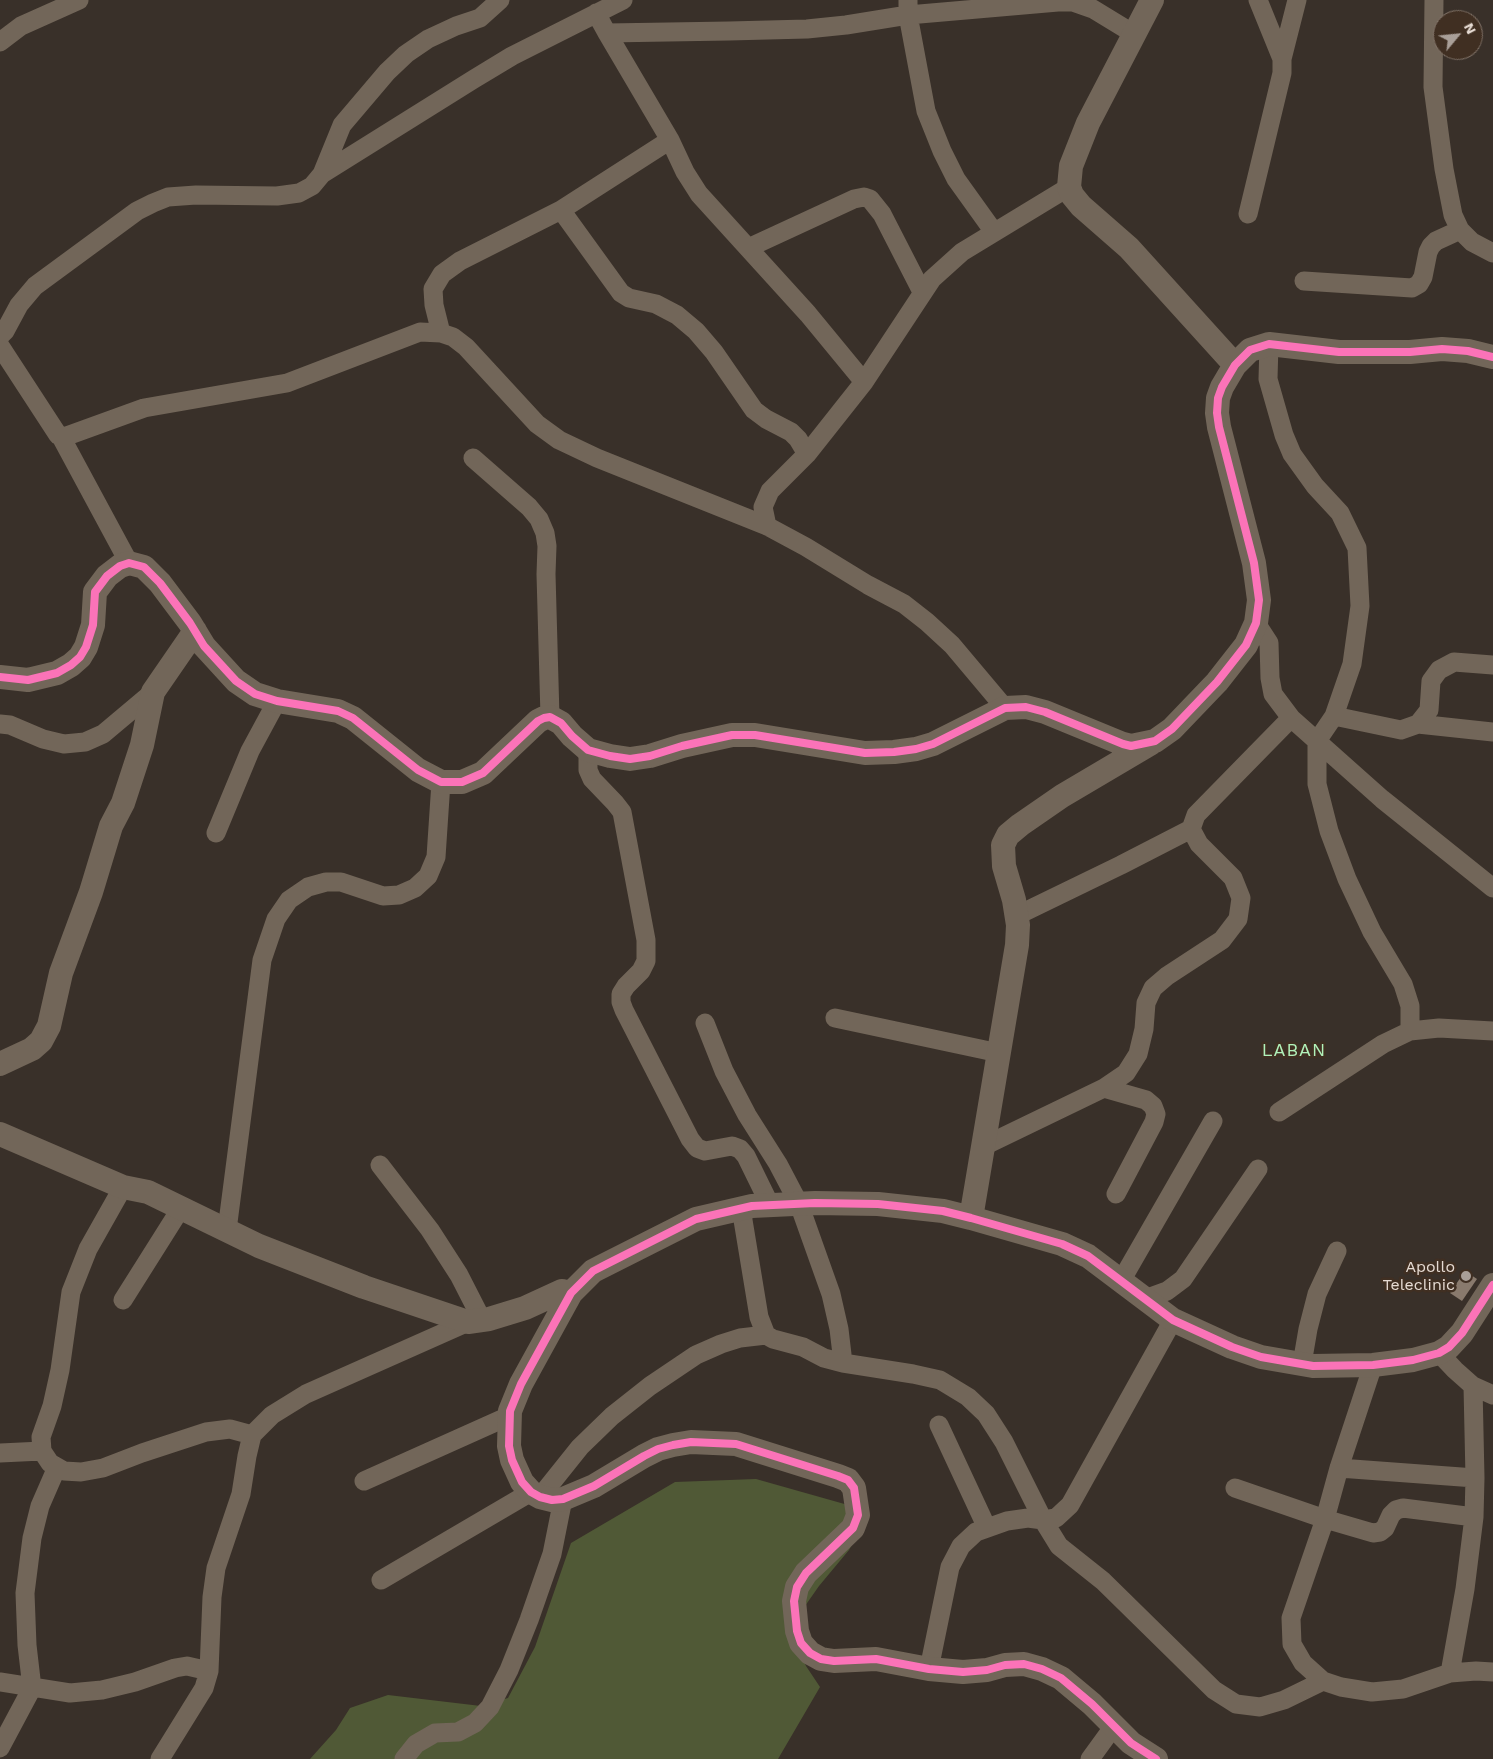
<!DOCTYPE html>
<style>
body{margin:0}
#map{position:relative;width:1493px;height:1759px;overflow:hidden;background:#393029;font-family:"Work Sans",sans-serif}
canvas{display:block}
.north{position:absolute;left:1433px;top:10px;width:50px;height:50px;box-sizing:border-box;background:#402f22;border:1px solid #827469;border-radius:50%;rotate:62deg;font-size:14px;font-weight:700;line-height:20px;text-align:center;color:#e6dbd3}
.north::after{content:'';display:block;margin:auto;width:18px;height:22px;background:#a99f98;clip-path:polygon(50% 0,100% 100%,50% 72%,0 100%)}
</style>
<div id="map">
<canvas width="1493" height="1759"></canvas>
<div class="north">N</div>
</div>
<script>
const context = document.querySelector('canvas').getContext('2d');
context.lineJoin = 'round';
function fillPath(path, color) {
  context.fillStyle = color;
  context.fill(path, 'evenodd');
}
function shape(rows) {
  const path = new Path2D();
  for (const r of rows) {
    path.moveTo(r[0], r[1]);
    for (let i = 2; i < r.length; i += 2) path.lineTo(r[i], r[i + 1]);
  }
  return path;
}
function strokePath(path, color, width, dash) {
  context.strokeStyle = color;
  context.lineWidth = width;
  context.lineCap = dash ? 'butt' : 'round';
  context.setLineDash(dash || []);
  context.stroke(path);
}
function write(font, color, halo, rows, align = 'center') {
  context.font = font + ' "Work Sans",sans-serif';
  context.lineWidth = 5;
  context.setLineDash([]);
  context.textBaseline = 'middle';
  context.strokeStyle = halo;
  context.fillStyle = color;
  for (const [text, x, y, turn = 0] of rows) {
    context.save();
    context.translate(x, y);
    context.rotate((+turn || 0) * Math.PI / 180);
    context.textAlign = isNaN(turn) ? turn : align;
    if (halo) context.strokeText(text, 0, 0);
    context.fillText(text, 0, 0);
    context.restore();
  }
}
fillPath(shape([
 [756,1479,848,1505,858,1534,849,1550,819,1586,798,1616,796,1642,806,1666,820,1687,778,1759,310,1759,336,1730,350,1708,388,1695,481,1706,508,1698,535,1647,571,1543,675,1482]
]), '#505936');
fillPath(shape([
 [1465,1271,1477,1279,1462,1301,1450,1293]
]), '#897a6d');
strokePath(shape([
 [908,0,908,15,926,111,942,151,956,179,994,232],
 [1434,0,1433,87,1444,169,1453,215,1460,230,1472,242,1493,253],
 [596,13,607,33,729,31,807,29,846,25,908,15,1058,2,1073,2,1093,9,1134,34],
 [607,33,670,140,685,172,699,194,808,314,864,382],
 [0,42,21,26,79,0],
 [1282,59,1297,0],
 [322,174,474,79,512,56,623,0],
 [561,210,621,293,629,298,656,304,677,315,696,331,714,352,754,410,766,419,791,432,798,439,807,454],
 [1248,214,1282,73,1282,59,1258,0],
 [748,248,854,199,864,197,870,199,882,214,922,292],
 [1304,281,1412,288,1419,284,1423,277,1428,252,1431,246,1436,241,1460,230],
 [441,333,434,305,433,289,442,274,460,261,561,210,670,140],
 [0,336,5,331,19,305,35,286,137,211,153,203,168,197,196,195,277,196,299,193,312,186,322,174,342,125,387,72,406,54,428,39,456,26,480,18,500,0],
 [1269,344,1268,379,1284,435,1292,454,1315,486,1340,513,1357,548,1360,606,1352,664,1334,716,1317,741,1317,784,1329,831,1347,879,1372,932,1403,984,1410,1006,1410,1031],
 [0,346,58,435,64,437,144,408,287,383,420,332,441,333,453,337,466,347,537,424,559,440,597,458,767,526,806,547,868,585,904,604,927,622,952,645,1005,708],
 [60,435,129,563],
 [473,458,529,507,539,519,545,533,547,546,546,574,550,717],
 [767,526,763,507,770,491,807,454,864,382,932,279,962,252,1069,187],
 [1256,623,1269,643,1270,678,1273,694,1291,718,1382,799,1493,888],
 [1334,716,1401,730,1418,724,1429,710,1431,681,1439,670,1454,662,1493,665],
 [0,724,10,725,43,739,64,744,85,742,103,734,153,692],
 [1418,724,1493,732],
 [588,750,588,770,592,779,615,803,622,812,646,940,646,961,641,971,626,986,621,994,621,1002,624,1010,690,1139,697,1148,705,1151,732,1146,740,1149,746,1156,770,1205],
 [216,833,250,751,277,701],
 [1016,916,1121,865,1191,829],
 [835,1018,999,1053],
 [705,1023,724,1071,747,1115,778,1164,799,1204,831,1294,839,1329,843,1363],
 [1104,1088,1146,1100,1153,1106,1156,1114,1154,1122,1116,1194],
 [1279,1112,1383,1044,1410,1031,1439,1028,1493,1031],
 [984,1146,1104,1088,1126,1073,1138,1054,1144,1029,1146,1003,1153,988,1167,976,1222,940,1238,919,1241,898,1233,878,1199,844,1191,829,1196,815,1291,718],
 [380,1165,430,1230,459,1275,482,1320],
 [123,1187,88,1249,71,1292,60,1370,52,1406,41,1437,42,1451,50,1463,64,1471,81,1472,103,1468,142,1453,206,1432,230,1429,252,1435],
 [741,1208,759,1317,766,1335,773,1339,803,1347,824,1358,843,1363,913,1374,940,1380,968,1397,986,1414,1004,1442,1043,1520,1059,1546,1103,1581,1214,1690,1236,1704,1260,1707,1284,1700,1323,1681],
 [227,1230,262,960,276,919,289,900,308,887,326,882,341,882,383,896,399,895,415,888,428,876,436,857,441,782],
 [1121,1281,1213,1121],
 [1145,1299,1167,1291,1183,1279,1258,1169],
 [123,1300,181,1208],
 [1439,1353,1455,1370,1473,1386,1493,1395],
 [1302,1364,1308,1329,1317,1294,1337,1251],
 [1373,1365,1339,1468,1325,1519,1291,1618,1292,1644,1303,1663,1323,1681,1341,1687,1372,1692,1403,1689,1450,1673,1476,1671,1493,1672],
 [939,1425,987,1528],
 [0,1453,42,1451],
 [1339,1468,1475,1478],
 [364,1481,509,1416],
 [1235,1488,1325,1519,1373,1533,1380,1532,1385,1528,1391,1515,1396,1510,1403,1508,1474,1517],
 [540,1497,580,1447,612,1416,650,1386,696,1355,721,1344,740,1338,766,1335],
 [381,1580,531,1492],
 [929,1669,950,1567,961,1546,976,1532,1007,1521,1028,1518,1043,1520,1056,1518,1070,1505,1173,1320],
 [1450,1673,1465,1589,1474,1517,1475,1478,1473,1386],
 [0,1682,70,1693,102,1690,135,1682,175,1668,187,1666,209,1671],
 [0,1748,32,1688,27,1645,25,1593,32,1538,40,1506,57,1467],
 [160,1759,204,1688,209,1671,212,1597,216,1568,241,1494,247,1456,252,1435,272,1415,306,1394,468,1322],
 [404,1759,416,1744,435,1733,458,1732,475,1723,490,1707,509,1670,529,1620,552,1554,563,1499],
 [1090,1759,1114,1726]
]), '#726659', 19);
strokePath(shape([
 [1152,0,1088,123,1071,166,1069,187,1072,195,1081,206,1129,248,1235,365],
 [0,677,28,680,57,673,71,665,80,657,86,647,93,625,95,592,107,576,120,566,129,563,144,567,160,583,190,623,204,646,236,681,255,694,277,701,338,711,353,718,418,770,441,782,462,782,483,773,538,721,544,718,550,717,561,723,572,736,588,750,610,756,630,759,650,756,682,746,732,735,755,735,865,753,894,752,916,749,933,744,1005,708,1026,707,1045,712,1123,744,1131,746,1155,741,1172,729,1217,682,1246,645,1256,623,1259,600,1254,563,1219,427,1217,413,1218,398,1222,387,1235,365,1250,350,1269,344,1339,352,1410,352,1442,349,1468,351,1493,357],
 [0,1064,32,1049,41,1041,49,1026,61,973,91,892,111,826,123,803,142,745,153,692,195,631],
 [0,1134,123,1187,148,1192,259,1246,364,1287,468,1322,489,1319,525,1308,562,1291,571,1293],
 [971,1218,1017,945,1018,925,1014,900,1004,866,1003,845,1008,835,1020,825,1062,796,1150,744],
 [1156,1759,1131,1743,1092,1704,1061,1678,1042,1669,1024,1664,1005,1665,987,1670,963,1672,929,1669,876,1659,834,1661,821,1659,810,1653,801,1643,797,1631,794,1601,797,1587,806,1573,853,1528,858,1515,854,1488,848,1480,838,1476,736,1444,691,1442,673,1445,658,1449,644,1456,594,1486,563,1499,552,1500,540,1497,531,1492,522,1482,512,1460,509,1446,510,1411,521,1384,571,1293,593,1271,696,1219,752,1206,815,1203,878,1204,943,1211,971,1218,1062,1244,1088,1256,1173,1320,1232,1347,1261,1357,1313,1366,1373,1365,1413,1360,1439,1353,1449,1347,1462,1333,1493,1285]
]), '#726659', 24);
strokePath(shape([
 [0,677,28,680,57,673,71,665,80,657,86,647,93,625,95,592,107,576,120,566,129,563,144,567,160,583,190,623,204,646,236,681,255,694,277,701,338,711,353,718,418,770,441,782,462,782,483,773,538,721,544,718,550,717,561,723,572,736,588,750,610,756,630,759,650,756,682,746,732,735,755,735,865,753,894,752,916,749,933,744,1005,708,1026,707,1045,712,1123,744,1131,746,1155,741,1172,729,1217,682,1246,645,1256,623,1259,600,1254,563,1219,427,1217,413,1218,398,1222,387,1235,365,1250,350,1269,344,1339,352,1410,352,1442,349,1468,351,1493,357],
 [1156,1759,1131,1743,1092,1704,1061,1678,1042,1669,1024,1664,1005,1665,987,1670,963,1672,929,1669,876,1659,834,1661,821,1659,810,1653,801,1643,797,1631,794,1601,797,1587,806,1573,853,1528,858,1515,854,1488,848,1480,838,1476,736,1444,691,1442,673,1445,658,1449,644,1456,594,1486,563,1499,552,1500,540,1497,531,1492,522,1482,512,1460,509,1446,510,1411,521,1384,571,1293,593,1271,696,1219,752,1206,815,1203,878,1204,943,1211,971,1218,1062,1244,1088,1256,1173,1320,1232,1347,1261,1357,1313,1366,1373,1365,1413,1360,1439,1353,1449,1347,1462,1333,1493,1285]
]), '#fb73b8', 8);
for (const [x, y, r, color] of [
 [1466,1276,6,"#a99f98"]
]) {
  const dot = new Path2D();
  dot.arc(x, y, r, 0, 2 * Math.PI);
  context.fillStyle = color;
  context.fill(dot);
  strokePath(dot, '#402f22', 2);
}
write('16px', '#e6dbd3', '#402f22', [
 ["Apollo",1455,1267],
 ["Teleclinic",1455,1285]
], 'right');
context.letterSpacing = '1px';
write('18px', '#b1f2ba', '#402f22', [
 ["LABAN",1294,1051]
]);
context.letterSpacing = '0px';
</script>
